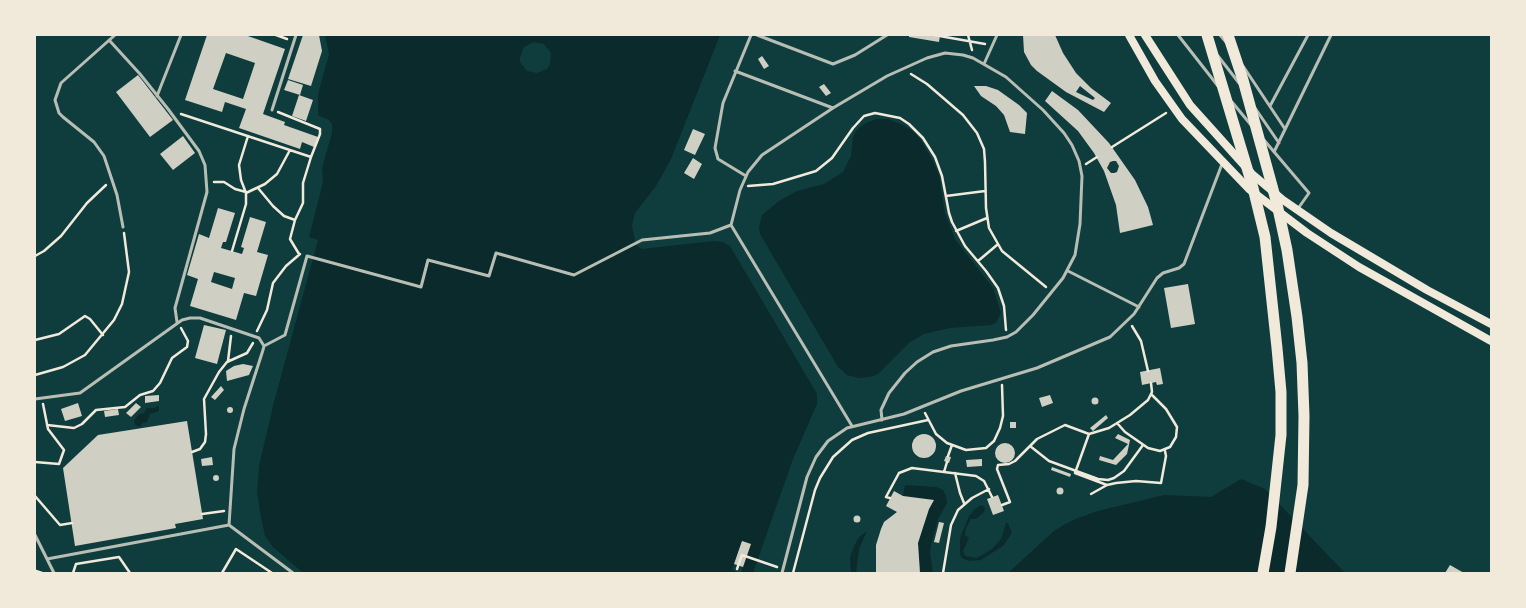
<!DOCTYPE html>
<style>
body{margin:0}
#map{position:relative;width:1526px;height:608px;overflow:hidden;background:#0f3d3e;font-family:Montserrat,sans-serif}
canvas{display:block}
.frame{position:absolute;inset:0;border:36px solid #f1e9da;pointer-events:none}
</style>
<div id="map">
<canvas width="1526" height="608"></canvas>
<div class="frame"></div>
</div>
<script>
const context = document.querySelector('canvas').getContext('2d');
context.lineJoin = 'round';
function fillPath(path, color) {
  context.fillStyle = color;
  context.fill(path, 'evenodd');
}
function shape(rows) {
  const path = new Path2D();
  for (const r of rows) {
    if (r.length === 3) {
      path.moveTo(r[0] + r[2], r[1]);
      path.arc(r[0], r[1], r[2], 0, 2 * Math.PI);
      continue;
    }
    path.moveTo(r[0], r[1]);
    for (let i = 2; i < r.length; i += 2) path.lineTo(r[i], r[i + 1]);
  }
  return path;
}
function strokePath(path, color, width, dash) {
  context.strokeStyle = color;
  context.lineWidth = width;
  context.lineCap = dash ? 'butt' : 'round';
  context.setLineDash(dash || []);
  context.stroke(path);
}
fillPath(shape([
 [325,35,720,35,671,159,656,186,635,213,632,226,636,245,642,249,714,241,722,242,730,246,817,394,817,404,793,459,753,573,741,573,751,544,742,541,732,570,740,573,303,573,273,547,265,536,260,512,257,492,259,466,274,402,318,240,309,237,323,182,322,168,332,133,332,124,329,120,318,115,318,94,329,54],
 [534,42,544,44,551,53,550,64,547,69,537,73,527,71,520,62,520,57,524,47],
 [876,119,888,119,903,125,915,133,922,142,933,161,939,175,945,213,955,239,993,288,1001,313,996,323,991,325,950,328,924,334,910,342,878,374,870,377,859,378,847,375,838,367,760,234,759,227,762,215,779,201,797,191,824,184,843,172,851,156,853,138,856,131,864,124],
 [158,406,159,407,159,411,150,414,147,422,142,423,140,427,135,425,134,421,138,415,144,413,147,408,154,408],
 [1241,479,1265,489,1345,573,1008,573,1054,531,1067,523,1078,518,1098,511,1164,495,1211,497],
 [905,485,936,487,943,490,946,496,947,503,938,519,931,545,930,553,933,573,920,573,918,543,929,509,934,500,903,496],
 [982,505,985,508,984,512,976,519,971,519,966,528,965,535,969,538,963,551,965,556,977,558,992,549,1001,539,1006,523,1008,523,1012,533,1003,546,981,560,969,561,962,558,960,554,960,538,969,516,976,508],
 [867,531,859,549,856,573,851,573,850,557,854,546,859,537]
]), '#0a2a2b');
fillPath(shape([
 [207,35,245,35,285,49,263,114,285,122,284,125,318,137,314,147,302,142,300,149,239,128,246,109,225,102,222,112,185,100],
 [226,53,255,63,243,99,213,89],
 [303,35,319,35,322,51,311,86,288,79],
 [909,35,940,35,939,42,909,37],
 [1023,35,1055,35,1063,53,1076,73,1091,88,1111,103,1104,112,1066,92,1037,71,1031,65,1024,52],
 [1080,86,1095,98,1093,100,1076,92],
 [762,56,769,66,764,69,758,59],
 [138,75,173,120,150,137,116,92],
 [288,80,303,85,300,95,284,90],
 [824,84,831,93,826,96,819,87],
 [974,86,986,86,998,90,1019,105,1027,113,1025,134,1010,132,1004,115,996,106,981,96],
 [1052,91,1078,110,1109,143,1135,180,1148,207,1153,225,1120,233,1116,205,1104,171,1094,153,1078,131,1045,101],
 [1113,161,1116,161,1119,166,1117,172,1114,173,1111,173,1107,168,1110,162],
 [299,95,313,100,306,121,292,116],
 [693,129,705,134,695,155,684,150],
 [183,136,195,153,173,170,160,154],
 [693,158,702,164,694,179,684,173],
 [218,208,235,213,226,242,223,242,221,248,242,254,244,248,241,247,250,217,266,222,257,252,268,255,256,296,244,293,236,320,190,306,198,279,187,275,199,234,209,238],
 [214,272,235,278,232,289,211,282],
 [1188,284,1195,324,1171,328,1164,288],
 [204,325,226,330,217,364,195,358],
 [243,364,253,366,249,375,227,381,226,371,234,366],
 [1160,368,1163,384,1157,385,1156,382,1142,385,1140,372],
 [221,386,224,390,215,400,211,397],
 [159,395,159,401,145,403,145,396],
 [1050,395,1053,403,1042,407,1039,398],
 [1095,401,3.5],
 [78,403,82,416,65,421,61,409],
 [136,403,141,407,131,417,126,413],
 [230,410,3],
 [118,409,119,415,105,417,104,411],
 [1106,415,1108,418,1093,431,1090,428],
 [187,421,203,519,175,524,176,528,75,546,63,468,98,435],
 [1010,422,1016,422,1016,428,1010,428],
 [924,446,12],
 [1118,434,1130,440,1127,454,1116,465,1099,460,1100,456,1113,460,1128,444,1115,438],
 [1005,453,10],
 [946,456,951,457,949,463,944,461],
 [212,457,213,465,202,466,201,459],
 [982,459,982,466,967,467,966,460],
 [1052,467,1071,474,1070,477,1051,470],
 [216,478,3],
 [1060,491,3.5],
 [894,491,903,496,934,500,929,509,918,543,920,573,876,573,876,545,881,529,884,522,897,512,886,506],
 [998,495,1004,511,993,515,987,499],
 [857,519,3.5],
 [939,522,944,523,939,543,934,542],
 [742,541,751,544,743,567,734,564],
 [1450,565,1464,573,1445,573]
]), '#cfcfc3');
strokePath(shape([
 [276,35,287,39],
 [934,35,985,44],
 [968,35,972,50],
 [911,74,927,84,963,115,977,133,984,149,985,162,986,208,989,228,1002,251,1046,287],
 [278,112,320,129,320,134,311,157],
 [181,114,311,157,303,183,303,203,295,220,290,239,299,254],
 [1112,147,1166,113],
 [1086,164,1097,157],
 [214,182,224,182,235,189,246,192],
 [748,186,773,184,816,171,832,158,853,128,864,116,875,113,900,118,909,124,923,138,935,157,942,176,949,213,952,222,965,246,986,271,998,288,1004,306,1006,330],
 [258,188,273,206,284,216,295,220],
 [246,193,265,184,277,174,290,150],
 [946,196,985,191],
 [956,231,987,218],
 [232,251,246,204,246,193,241,180,239,165,248,136],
 [35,256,44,251,61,236,87,203,106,185],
 [978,261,997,245],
 [1132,326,1141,341,1148,371],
 [257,331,267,310,273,283,286,266,300,254],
 [35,340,59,334,85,316,90,319,103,335],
 [228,361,231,336],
 [35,375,63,367,85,355,114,320,122,304,129,272,124,233],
 [925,413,936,434,947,443,966,450,986,448,994,441,1000,428,1003,416,1002,385],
 [1117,423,1125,432,1148,448,1160,451,1170,447,1176,437,1177,427,1166,409,1151,394],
 [47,425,74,428,82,424,96,410,125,407,140,395,153,391,160,383,172,358,187,347,188,341,181,328],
 [1089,434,1075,473,1107,485],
 [1030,446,1049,461,1098,479,1108,480,1114,478,1124,471,1143,445],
 [192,452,200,449,205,442,206,434,204,399,219,372,227,362,247,353,253,343],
 [948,456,952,445],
 [35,462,59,464,64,450,48,429,43,404],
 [944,472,947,462],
 [955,473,960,493,964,503],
 [1091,494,1107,485,1116,483,1136,481,1161,483,1166,456,1165,451],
 [35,496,60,525,72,523],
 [890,498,886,497,899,473,912,468,976,476,984,481,992,497],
 [1002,505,1010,502,997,469,998,465,1009,464,1015,461,1037,439,1065,425,1089,434,1109,428,1130,415,1148,400,1152,392,1151,383],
 [202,514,224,511],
 [737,569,742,555,777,567],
 [36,571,42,573],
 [73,573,76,564,119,557,130,573],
 [222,573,236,549,272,573],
 [793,573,815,490,820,478,833,457,852,440,868,433,928,420],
 [943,573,951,525,958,510,972,498,989,489]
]), '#f1e9da', 2.5);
strokePath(shape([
 [115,35,61,83,55,100,59,113,63,117,94,142,104,156,117,195,123,227],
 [757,35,833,64,855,55,887,35],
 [1178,35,1218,86],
 [1220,35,1226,42],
 [109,40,140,74,168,109,199,151,205,165,207,192,175,308,177,322],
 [1218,56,1239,83],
 [984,64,997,35],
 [1243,66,1285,129],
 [735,71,833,108],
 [157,96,181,35],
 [1232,102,1251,125],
 [1270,106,1308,35],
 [1255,108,1279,143],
 [272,110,296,35],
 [1264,140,1309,193,1297,210],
 [1274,152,1331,35],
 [746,176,718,159,715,148,723,103,751,35],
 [1068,271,1139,307],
 [264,346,285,335,307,256,421,287,428,260,489,276,496,253,574,275,642,240,710,233,731,225],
 [35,399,80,393,182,320,190,318,200,318,259,338,264,346,263,350,244,409,234,449,229,525,293,573],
 [852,426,731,225,740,190,748,172,762,155,833,108,887,76,927,58,945,53,963,55,973,58,1006,77,1043,110,1064,133,1072,145,1079,161,1082,176,1080,224,1075,255,1063,278,1033,315,1016,332,1007,337,993,340,951,346,933,352,917,362,905,373,889,393,881,410,882,420],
 [35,535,54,573],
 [47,559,229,525],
 [782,573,807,477,816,457,828,441,847,428,904,414,961,391,1037,368,1110,337,1134,314,1157,278,1163,273,1179,268,1184,264,1222,164]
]), '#b8beb3', 3);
strokePath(shape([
 [1129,35,1155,81,1182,119,1249,189,1307,233,1359,267,1491,341],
 [1145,35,1190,105,1252,174,1283,200,1331,233,1427,290,1491,324]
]), '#f1e9da', 8);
strokePath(shape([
 [1207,35,1253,188,1265,237,1277,348,1281,392,1281,435,1271,527,1263,573],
 [1228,35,1243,80,1277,204,1287,250,1297,317,1302,363,1304,416,1303,485,1290,573]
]), '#f1e9da', 11);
</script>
